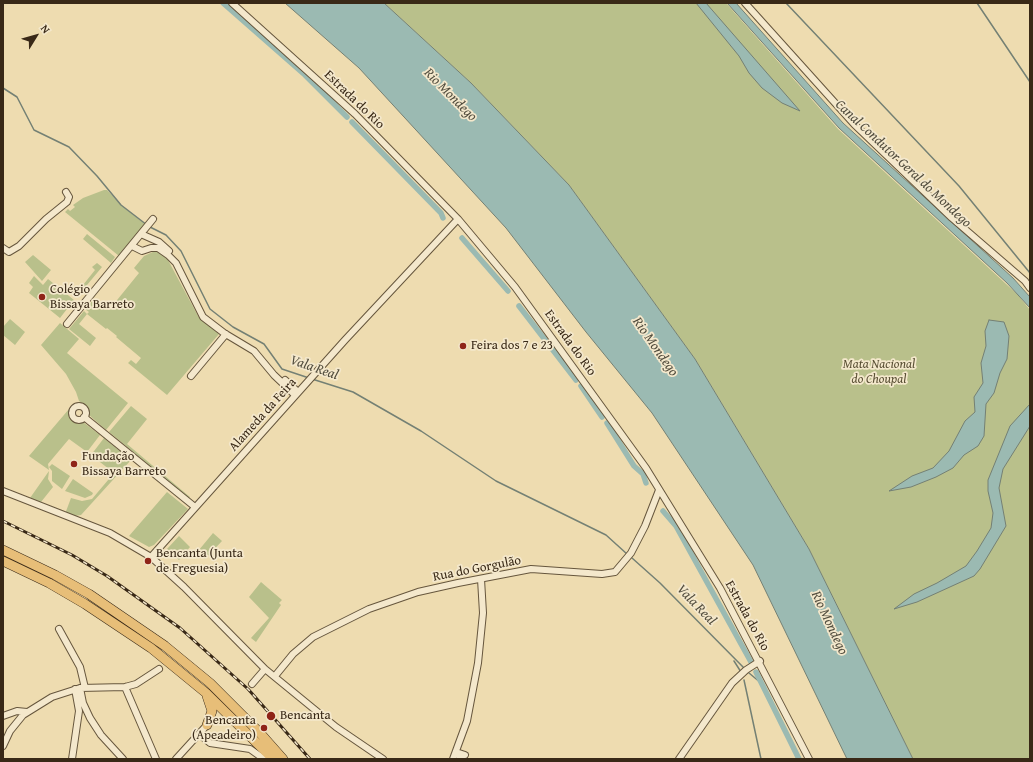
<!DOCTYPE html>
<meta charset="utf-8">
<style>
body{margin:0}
#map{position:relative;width:1033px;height:762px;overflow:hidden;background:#eedcb0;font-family:"Gentium Book Plus",serif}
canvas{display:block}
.frame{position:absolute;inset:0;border:4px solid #392917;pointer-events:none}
.north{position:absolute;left:16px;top:16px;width:40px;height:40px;-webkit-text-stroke:3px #f4e8cc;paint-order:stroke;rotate:53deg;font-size:11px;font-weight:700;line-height:16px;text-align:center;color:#392917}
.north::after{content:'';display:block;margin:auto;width:14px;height:18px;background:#392917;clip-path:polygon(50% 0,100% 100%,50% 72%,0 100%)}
</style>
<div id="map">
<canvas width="1033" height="762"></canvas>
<div class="frame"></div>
<div class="north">N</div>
</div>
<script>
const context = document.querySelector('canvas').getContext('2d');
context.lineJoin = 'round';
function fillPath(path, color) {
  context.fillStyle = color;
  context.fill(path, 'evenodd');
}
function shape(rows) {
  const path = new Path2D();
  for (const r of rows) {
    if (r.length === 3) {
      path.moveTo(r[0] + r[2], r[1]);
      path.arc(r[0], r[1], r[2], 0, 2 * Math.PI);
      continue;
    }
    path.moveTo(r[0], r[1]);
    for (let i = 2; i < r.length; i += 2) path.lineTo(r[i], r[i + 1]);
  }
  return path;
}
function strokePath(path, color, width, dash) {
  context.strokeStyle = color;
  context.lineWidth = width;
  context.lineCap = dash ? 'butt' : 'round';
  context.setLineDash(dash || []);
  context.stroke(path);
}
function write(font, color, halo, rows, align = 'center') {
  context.font = font + ' "Gentium Book Plus",serif';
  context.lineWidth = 3.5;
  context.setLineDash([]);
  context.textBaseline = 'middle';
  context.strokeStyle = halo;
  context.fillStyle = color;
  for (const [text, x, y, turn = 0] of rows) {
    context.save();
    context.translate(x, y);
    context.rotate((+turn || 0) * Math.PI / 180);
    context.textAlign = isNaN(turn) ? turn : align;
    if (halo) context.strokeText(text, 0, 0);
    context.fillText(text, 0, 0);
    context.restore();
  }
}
fillPath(shape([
 [384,3,726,3,838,129,1018,295,1030,310,1030,759,913,759,809,549,695,359,569,185,471,83],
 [104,190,107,190,121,205,145,224,119,256,65,212,68,209,70,211,75,207,73,205,83,198],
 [87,234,115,257,111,263,83,239],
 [155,251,160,252,168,260,198,316,219,334,167,395,128,363,131,360,136,364,141,358,116,337,117,336,107,328,106,329,87,314,79,324,96,338,90,346,69,329,84,311,87,314,89,312,85,309,94,299,109,310,139,273,134,268,144,256],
 [33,255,51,270,42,281,25,262],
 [97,263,102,267,77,297,75,295,95,270,92,267],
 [34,276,43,285,48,279,74,300,60,318,29,293,33,287,29,283],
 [10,319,25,332,15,345,3,335,3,327],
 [60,323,79,339,67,353,128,403,106,430,89,415,88,408,79,401,76,392,66,374,41,345],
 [131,406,147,419,127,444,190,497,189,498,109,432],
 [69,409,70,417,73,421,78,424,83,422,100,435,87,452,69,439,48,464,49,470,29,456],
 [104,438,131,460,81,515,75,516,65,514,71,498,82,501,92,499,114,473,91,455],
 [52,464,70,476,62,489,52,481,52,471,49,467],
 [49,471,48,479,53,487,41,502,30,498],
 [73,479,93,493,92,495,85,498,65,491],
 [167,492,188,509,154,545,149,547,129,536],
 [213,533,222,541,205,559,198,554,195,557,194,556],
 [179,536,190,547,179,560,167,549],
 [261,582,282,600,279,603,281,605,256,642,251,638,269,618,249,597]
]), '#b9c08b');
const water = shape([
 [285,3,384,3,471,83,569,185,695,359,809,549,913,759,847,759,753,565,652,413,586,332,506,228,359,68,285,3],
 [696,3,706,3,800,111,782,103,762,88,749,73,739,56,696,3],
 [727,3,736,3,843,123,1013,278,1030,297,1030,308,1007,283,839,128,727,3],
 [989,320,1004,322,1009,336,1007,359,1000,373,994,393,986,404,984,436,978,446,964,455,953,468,936,477,911,487,889,491,912,476,933,468,949,451,965,421,975,412,974,397,983,383,981,363,986,346,985,331,989,320],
 [1030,404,1030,426,1003,469,999,488,1006,526,980,569,974,576,917,602,894,609,914,594,937,583,966,566,977,551,991,528,993,513,988,491,988,480,1010,426,1030,404]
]);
fillPath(water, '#9bbab2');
strokePath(water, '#748074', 1);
strokePath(shape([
 [786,3,959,186,1030,273],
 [977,3,1030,82],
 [3,88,17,97,34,130,69,147,97,176,121,205,147,225],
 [150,227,166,235,181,251,210,309,233,327,264,344,282,369,309,378],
 [312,379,353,392,421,431,496,481,606,535,627,554],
 [632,558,660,583,745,669],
 [734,661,741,672],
 [749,673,761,683],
 [744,680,761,759]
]), '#748074', 1.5);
strokePath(shape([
 [223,3,305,75,347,117],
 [352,122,441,213,443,218],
 [462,238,508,291],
 [519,306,576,380],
 [581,386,602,417],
 [607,423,634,466,643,474,646,483],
 [663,511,676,526,751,662],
 [756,672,799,759]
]), '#9bbab2', 5.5);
const minor = shape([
 [232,3,355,114,458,219,515,287,646,468,720,588,809,759],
 [745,3,854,124,952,218,1025,281,1030,288],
 [141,234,159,242,169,251],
 [132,246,142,251,151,248,158,248,168,255,176,263,203,317,224,333,254,351,274,375,295,395],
 [3,248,9,252,19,246,46,219,67,202,69,197,66,192],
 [67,324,153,219],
 [191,376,226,334],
 [285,380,298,392],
 [79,413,7],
 [84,417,195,507],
 [3,491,110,533,151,557,184,587,265,669,336,727,383,759],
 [151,557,345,340,458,219],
 [59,629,80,667,85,688],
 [275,676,293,654,313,637,369,609,418,592,458,583,531,569,602,574,615,572,631,553,645,526,659,490],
 [252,684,265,669],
 [125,687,156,759],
 [80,688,83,703,90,718,101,735,123,759],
 [3,716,17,711,27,712],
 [199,734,210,743,250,749,264,759],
 [3,746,10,731,23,715,52,697,80,688,125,687,136,684,159,669],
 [72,759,79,711,75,689],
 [176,759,207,725],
 [453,759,467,721,478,663,483,613,481,579],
 [462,759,456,752,465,755],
 [679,759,732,683,746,670,760,661]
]);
const highway = shape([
 [3,550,55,575,89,594,165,646,210,683,260,733,283,759],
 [3,561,49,583,85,604,151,648,206,693,273,759],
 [207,725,212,711,207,696]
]);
strokePath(minor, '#66563d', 8);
strokePath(highway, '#392917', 10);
strokePath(minor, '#f4e8cc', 6);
strokePath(highway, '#e7be78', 9);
const rail = shape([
 [3,521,72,555,107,576,180,628,248,689,310,759]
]);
strokePath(rail, '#392917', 3);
strokePath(rail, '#f4e8cc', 1.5, [4.5]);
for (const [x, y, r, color] of [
 [42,297,4,"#8f2418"],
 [463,346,4,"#8f2418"],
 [74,464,4,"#8f2418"],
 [148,561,4,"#8f2418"],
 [271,716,5,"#8f2418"],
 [264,728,4,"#8f2418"]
]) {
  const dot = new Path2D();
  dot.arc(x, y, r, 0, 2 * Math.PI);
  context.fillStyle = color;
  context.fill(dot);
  strokePath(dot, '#f4e8cc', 1.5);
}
write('13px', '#392917', '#f4e8cc', [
 ["Estrada do Rio",354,100,44],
 ["Estrada do Rio",570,343,54],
 ["Alameda da Feira",263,415,-48],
 ["Rua do Gorgulão",477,569,-11],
 ["Estrada do Rio",747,616,61]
]);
write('13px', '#392917', '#f4e8cc', [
 ["Colégio",50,290],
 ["Bissaya Barreto",50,305],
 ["Feira dos 7 e 23",471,346],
 ["Fundação",82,457],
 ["Bissaya Barreto",82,472],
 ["Bencanta (Junta",156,554],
 ["de Freguesia)",156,569],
 ["Bencanta",280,716],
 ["Bencanta",256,721,"right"],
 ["(Apeadeiro)",256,736,"right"]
], 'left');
write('italic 13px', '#594f34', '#f4e8cc', [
 ["Mata Nacional",879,365],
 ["do Choupal",879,380]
]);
write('italic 14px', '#524d3e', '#f4e8cc', [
 ["Rio Mondego",450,95,45],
 ["Canal Condutor Geral do Mondego",903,164,43],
 ["Rio Mondego",655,347,55],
 ["Vala Real",314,368,19],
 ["Vala Real",696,605,46],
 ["Rio Mondego",829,623,65]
]);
</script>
